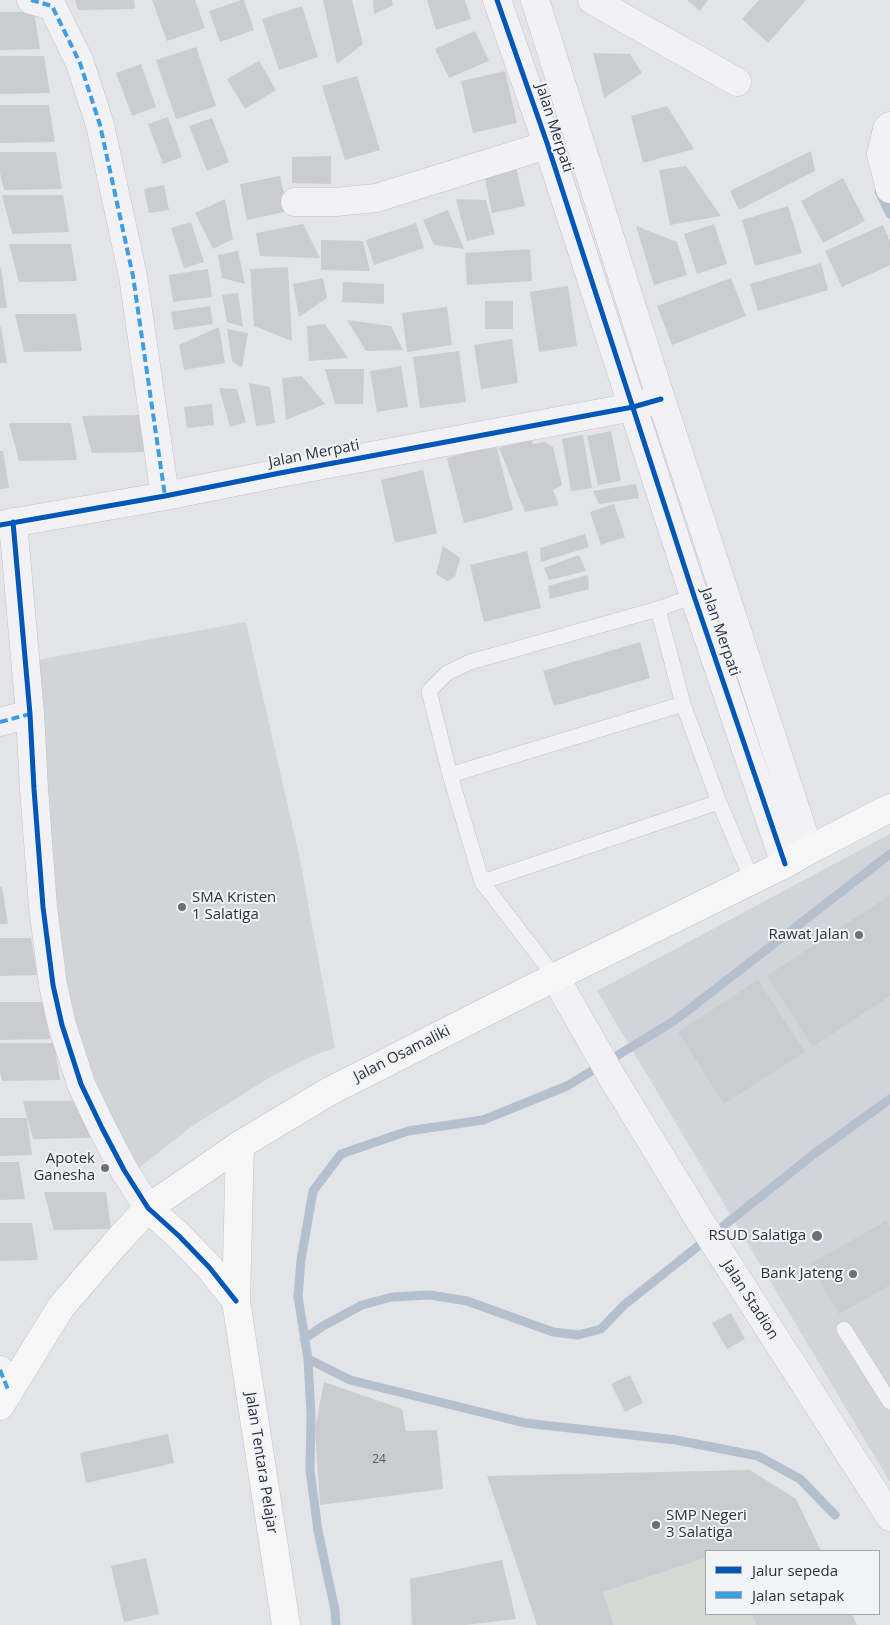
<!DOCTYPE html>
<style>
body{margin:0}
#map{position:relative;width:890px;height:1625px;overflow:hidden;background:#e2e4e7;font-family:"Open Sans",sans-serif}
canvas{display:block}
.legend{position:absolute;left:705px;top:1550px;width:175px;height:65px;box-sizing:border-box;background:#f1f3f6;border:1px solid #a2a6ac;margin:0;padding:6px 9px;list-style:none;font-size:15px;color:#2b323e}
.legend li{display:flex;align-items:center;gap:10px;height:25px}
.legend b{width:25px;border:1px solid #a2a6ac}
</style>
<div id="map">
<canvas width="890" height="1625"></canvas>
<ul class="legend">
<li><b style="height:6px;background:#0057b8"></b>Jalur sepeda</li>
<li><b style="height:6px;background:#3d9de3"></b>Jalan setapak</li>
</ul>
</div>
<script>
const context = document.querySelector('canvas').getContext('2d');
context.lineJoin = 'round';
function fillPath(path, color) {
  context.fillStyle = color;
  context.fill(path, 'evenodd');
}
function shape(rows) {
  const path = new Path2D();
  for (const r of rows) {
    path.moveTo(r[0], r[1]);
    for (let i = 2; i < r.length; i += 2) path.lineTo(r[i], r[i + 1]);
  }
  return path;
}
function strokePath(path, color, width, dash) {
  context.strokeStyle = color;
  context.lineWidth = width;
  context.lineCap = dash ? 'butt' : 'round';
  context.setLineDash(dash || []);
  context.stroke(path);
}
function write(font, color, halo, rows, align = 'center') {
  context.font = font + ' "Open Sans",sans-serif';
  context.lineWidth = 4;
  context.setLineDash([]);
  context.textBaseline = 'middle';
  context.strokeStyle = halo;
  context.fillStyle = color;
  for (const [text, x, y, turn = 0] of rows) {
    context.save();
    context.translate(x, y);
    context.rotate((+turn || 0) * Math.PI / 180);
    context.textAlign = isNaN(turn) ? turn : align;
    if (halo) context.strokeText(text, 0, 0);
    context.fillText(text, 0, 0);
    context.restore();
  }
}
fillPath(shape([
 [246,622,299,855,335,1048,314,1055,272,1076,192,1126,139,1168,119,1133,93,1076,73,1015,58,932,37,660],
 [890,834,890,1482,597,991]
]), '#d1d4da');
fillPath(shape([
 [706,1558,706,1614,752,1614,756,1625,614,1625,603,1592]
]), '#d3dad3');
strokePath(shape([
 [879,191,890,214],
 [304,1339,323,1326,362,1305,392,1297,430,1295,467,1301,553,1332,578,1335,601,1329,624,1305,814,1154,890,1099],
 [308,1359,311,1415,310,1470,318,1531,335,1610,336,1625],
 [835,1515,800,1479,758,1456,676,1440,525,1423,350,1380,308,1359,298,1296,301,1260,313,1191,341,1154,408,1131,483,1120,567,1086,674,1021,890,854]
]), '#b4c0ce', 9);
fillPath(shape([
 [75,0,134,0,135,9,78,10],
 [152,0,195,0,205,28,167,41],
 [241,0,244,0,254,30,220,42,209,11],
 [323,0,352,0,363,44,337,64],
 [373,0,392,0,393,5,374,14],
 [427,0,465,0,471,19,436,30],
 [687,0,708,0,700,11],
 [759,0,806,0,768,43,742,19],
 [302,6,318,57,279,70,262,19],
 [0,12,34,12,40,49,0,50],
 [475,31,489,61,449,78,435,49],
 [196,47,216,106,176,119,156,60],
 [593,53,630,54,642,73,604,98],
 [0,56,44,56,50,93,0,94],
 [259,61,276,90,245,109,227,79],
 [141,64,156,107,132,116,116,73],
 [505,71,517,123,473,133,461,81],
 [357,76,380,150,345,160,322,86],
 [0,105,49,105,55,142,0,143],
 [667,106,694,149,643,163,631,116],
 [168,117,182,157,163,164,148,124],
 [212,118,229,162,207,171,189,126],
 [811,151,815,171,739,210,730,191],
 [0,152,56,152,62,189,4,190,0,173],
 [331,156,331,184,292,183,292,157],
 [686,166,721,216,670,225,659,170],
 [516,167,525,206,492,213,484,174],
 [280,176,288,211,247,220,240,184],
 [843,178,865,221,823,243,801,201],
 [164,185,169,210,149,213,144,189],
 [2,195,63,195,69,232,12,234],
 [225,199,233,239,213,249,195,213],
 [456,199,486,200,495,234,467,241],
 [788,206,802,253,755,266,742,220],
 [448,210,464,249,434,245,423,220],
 [191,222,204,262,184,268,171,228],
 [416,223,424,248,374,265,366,240],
 [303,224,320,258,260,256,256,233],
 [714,224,727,264,697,274,684,234],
 [883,225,890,241,890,265,842,287,825,251],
 [636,226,677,242,687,275,654,285],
 [321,240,363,241,370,271,321,270],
 [9,244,71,244,77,281,19,282],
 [530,249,532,281,467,285,465,253],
 [238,251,245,284,222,278,218,255],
 [821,263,828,290,758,311,750,284],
 [288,267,292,341,254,326,250,269],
 [0,268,1,268,7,308,0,308],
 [208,269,212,297,173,302,169,275],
 [323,278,327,298,299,317,293,284],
 [731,278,746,316,672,345,657,306],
 [343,282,384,284,384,304,342,302],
 [568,286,577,346,539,352,530,292],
 [238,293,243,327,227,322,222,295],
 [485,301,513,301,513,329,485,329],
 [210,306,213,324,174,330,171,312],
 [447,307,452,345,407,352,402,313],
 [15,314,76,314,82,351,24,352],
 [347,320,391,326,403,350,366,351],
 [325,324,348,358,309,361,307,326],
 [0,327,1,327,7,363,0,363],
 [219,327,225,363,184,370,179,345],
 [227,329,248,333,242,368,232,361],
 [512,339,518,383,481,389,474,345],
 [459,351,466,402,420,408,413,357],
 [401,366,408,407,377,412,370,371],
 [325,369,364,369,363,404,335,404],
 [302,376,325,404,286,420,282,378],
 [249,383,270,387,275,423,256,426],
 [219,388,237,389,246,422,230,427],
 [212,404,214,425,187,428,184,407],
 [143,415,149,452,92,453,82,416],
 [9,423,71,423,77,460,19,461],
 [611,431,621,481,598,485,587,436],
 [583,435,592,488,571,491,562,439],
 [532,439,533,444,545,442,553,447,562,485,553,490,559,505,525,512,499,448],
 [496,445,513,510,464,523,447,458],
 [0,451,3,451,9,488,0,489],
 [423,470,437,533,395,543,381,480],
 [636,484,639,498,599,504,593,491],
 [614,504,625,537,601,545,590,512],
 [585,534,589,547,541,562,540,548],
 [443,546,460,558,455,577,447,581,436,574],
 [527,551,541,608,484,622,470,565],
 [579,555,586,571,549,580,544,568],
 [588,575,589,589,550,599,548,586],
 [640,642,650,678,554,706,543,671],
 [0,887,2,887,8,924,0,924],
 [890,895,890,996,813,1047,767,976],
 [0,938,31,938,37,975,0,976],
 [758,980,805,1052,724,1104,678,1032],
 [0,1002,44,1002,50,1039,0,1040],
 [0,1043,54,1043,60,1080,2,1081,0,1072],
 [23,1101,85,1101,91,1138,33,1139],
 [0,1118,27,1118,32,1155,0,1156],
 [0,1162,19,1162,25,1199,0,1200],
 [44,1192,106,1192,111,1229,54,1230],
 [886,1221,890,1228,890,1285,839,1314,810,1264],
 [0,1223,32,1223,38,1260,0,1261],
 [731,1313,745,1339,727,1349,712,1323],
 [630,1375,643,1403,625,1412,611,1384],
 [324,1382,402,1409,406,1431,437,1430,443,1489,320,1505,315,1429],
 [168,1434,174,1463,86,1483,80,1453],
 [750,1470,796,1499,821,1551,732,1551,731,1550,727,1551,706,1551,706,1558,603,1592,614,1625,537,1625,487,1476],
 [146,1558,159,1614,124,1622,111,1566],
 [502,1560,516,1619,465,1625,412,1625,410,1579],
 [752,1614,852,1614,857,1625,756,1625]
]), '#cbcccf');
const lane = shape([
 [683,704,719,802,752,880],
 [450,775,683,704,658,609],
 [482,882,719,802],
 [555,977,482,882,450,775,429,691,447,673,470,662,658,609,694,596],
 [844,1329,890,1402]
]);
const street = shape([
 [31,0,52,6,80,63,100,125,133,276,165,496],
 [497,0,547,143,694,596,785,864],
 [535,0,661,399,809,850],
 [592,0,737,82],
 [890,126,887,129,881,154,890,189],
 [295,202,335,202,376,198,547,145],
 [13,522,30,714,34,789,43,907,53,985,62,1025,81,1084,102,1128,124,1170,148,1208],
 [0,525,165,496,280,473,633,407,649,402],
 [0,722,30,714],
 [555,977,612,1077,700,1221,890,1517],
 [0,1370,9,1392]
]);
const secondary = shape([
 [240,1145,236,1301,286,1625],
 [148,1208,179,1236,209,1267,236,1301]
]);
const primary = shape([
 [0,1406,61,1307,115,1244,148,1208,240,1145,330,1091,531,989,785,864,809,850,890,808]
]);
strokePath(lane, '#c1c2c5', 16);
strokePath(street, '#c1c2c5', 29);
strokePath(secondary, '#c1c2c5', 29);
strokePath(primary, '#bfc1c4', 29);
strokePath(lane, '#f2f2f4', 15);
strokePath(street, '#f2f2f4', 28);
strokePath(secondary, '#f6f6f6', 28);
strokePath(primary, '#f6f6f6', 28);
strokePath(shape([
 [31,0,52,6,80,63,100,125,133,276,165,496],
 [0,722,30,714],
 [0,1370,9,1392]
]), '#3d9de3', 4, [8, 4]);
strokePath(shape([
 [497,0,547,143,694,596,785,864],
 [13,522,30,714,34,789,43,907,53,985,62,1025,81,1084,102,1128,124,1170,148,1208,179,1236,209,1267,236,1301],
 [0,525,165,496,280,473,633,407,661,399]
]), '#0057b8', 5);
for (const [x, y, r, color] of [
 [182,907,5,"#6b7079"],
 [859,935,5,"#6b7079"],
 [105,1168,5,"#6b7079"],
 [817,1236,6,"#6b7079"],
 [853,1274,5,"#6b7079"],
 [656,1525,5,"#6b7079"]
]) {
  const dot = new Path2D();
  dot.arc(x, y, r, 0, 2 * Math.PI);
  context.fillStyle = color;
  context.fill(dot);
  strokePath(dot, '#f1f3f6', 2);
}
write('12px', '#545963', null, [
 ["24",379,1460]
]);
write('15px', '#2b323e', '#f1f3f6', [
 ["Jalan Merpati",554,128,72],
 ["Jalan Merpati",314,454,-11],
 ["Jalan Merpati",720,632,71],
 ["Jalan Osamaliki",402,1054,-27],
 ["Jalan Stadion",750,1300,57],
 ["Jalan Tentara Pelajar",261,1463,81]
]);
write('15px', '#2b323e', '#f1f3f6', [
 ["SMA Kristen",192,898,"left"],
 ["1 Salatiga",192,915,"left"],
 ["Rawat Jalan",849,935],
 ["Apotek",95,1159],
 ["Ganesha",95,1176],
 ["RSUD Salatiga",806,1236],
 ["Bank Jateng",843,1274],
 ["SMP Negeri",666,1516,"left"],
 ["3 Salatiga",666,1533,"left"]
], 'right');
</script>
